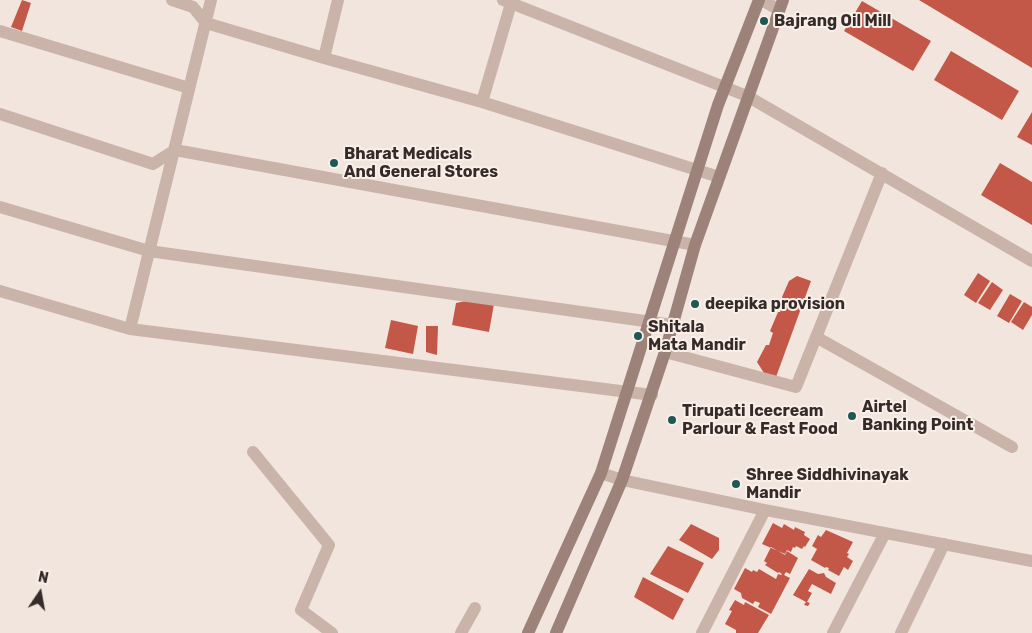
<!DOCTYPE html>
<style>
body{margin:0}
#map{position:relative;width:1032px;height:633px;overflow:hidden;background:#f2e5dd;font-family:Rubik,sans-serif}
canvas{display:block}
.north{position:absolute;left:15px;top:568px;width:50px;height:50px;-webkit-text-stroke:4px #f9f0e9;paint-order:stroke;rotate:12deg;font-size:14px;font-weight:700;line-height:20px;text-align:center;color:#372b29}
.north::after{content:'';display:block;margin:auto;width:18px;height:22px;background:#372b29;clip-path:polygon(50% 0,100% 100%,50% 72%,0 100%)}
</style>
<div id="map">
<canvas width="1032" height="633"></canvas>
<div class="north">N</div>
</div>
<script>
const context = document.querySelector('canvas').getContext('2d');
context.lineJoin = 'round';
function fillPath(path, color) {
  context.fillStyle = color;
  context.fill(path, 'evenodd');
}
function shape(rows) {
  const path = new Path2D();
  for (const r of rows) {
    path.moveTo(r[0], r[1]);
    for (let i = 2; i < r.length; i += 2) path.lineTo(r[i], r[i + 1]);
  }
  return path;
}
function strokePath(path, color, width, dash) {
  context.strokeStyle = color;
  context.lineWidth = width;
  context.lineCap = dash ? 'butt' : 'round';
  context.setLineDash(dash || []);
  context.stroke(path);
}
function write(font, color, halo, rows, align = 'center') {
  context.font = font + ' Rubik,sans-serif';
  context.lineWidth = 4;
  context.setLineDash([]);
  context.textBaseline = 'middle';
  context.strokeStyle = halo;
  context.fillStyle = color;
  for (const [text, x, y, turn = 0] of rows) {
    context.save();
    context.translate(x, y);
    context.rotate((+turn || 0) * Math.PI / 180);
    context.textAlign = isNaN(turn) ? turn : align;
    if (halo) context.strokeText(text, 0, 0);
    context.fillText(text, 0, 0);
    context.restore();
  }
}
fillPath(shape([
 [22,0,31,3,22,31,11,27],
 [919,0,1032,0,1032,68],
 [862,1,931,41,913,71,844,31],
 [951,51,1019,91,1002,120,934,80],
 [1032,112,1032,145,1017,137],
 [1000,163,1032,182,1032,225,981,195],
 [978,273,990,281,976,303,964,295],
 [797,276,811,281,776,377,764,373,757,362,766,345,769,345,773,333,770,331,778,312,780,312,784,301,782,297,789,281],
 [992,282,1003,290,990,310,978,303],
 [1010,294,1022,301,1009,323,997,316],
 [471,300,494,304,489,332,452,325,456,303],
 [1024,302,1032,307,1032,315,1023,330,1011,322],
 [391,320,418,326,413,354,385,348],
 [426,326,438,326,437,355,426,352],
 [773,523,782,528,784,524,794,530,795,527,805,532,804,535,810,539,805,547,804,546,802,549,796,546,795,548,793,547,791,552,787,550,785,554,762,544],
 [691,524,719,538,719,550,712,559,679,540],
 [826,530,853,542,847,553,849,554,847,557,853,561,848,570,844,567,839,576,828,570,829,568,826,567,825,568,811,560,817,549,812,546,818,535,821,537],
 [668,546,704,563,688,593,650,574],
 [771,547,785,555,787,551,798,558,790,574,786,572,784,575,790,578,771,614,758,607,760,603,755,601,753,604,742,598,741,593,734,589,745,568,752,572,753,570,757,572,759,569,776,579,778,574,781,575,782,574,779,572,778,573,765,565,767,563,764,561],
 [809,569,818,574,824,573,826,577,836,583,831,594,812,584,808,591,812,593,807,602,810,603,808,606,804,605,806,602,793,595],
 [643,577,684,599,673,620,634,597],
 [735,600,744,605,745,602,769,615,758,633,736,633,736,630,725,624,732,611,729,610]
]), '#c35849');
strokePath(shape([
 [172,0,193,7,206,23,324,58,482,102,719,177],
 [503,0,747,96,1032,261],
 [762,0,779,10],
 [0,31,189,88],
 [324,58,338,0],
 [482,102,512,0],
 [0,114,153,164,175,150,695,245],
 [0,207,149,251,673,325],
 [0,291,130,329,652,395],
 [130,329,211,0],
 [816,337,1012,447],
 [665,352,796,387,882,173],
 [253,452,329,545,301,610,332,633],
 [601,473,622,480,765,510,1032,561],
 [461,633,475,608],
 [702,633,765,510],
 [833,633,885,533],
 [901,633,944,544]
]), '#cab4a9', 12);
strokePath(shape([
 [528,633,601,473,718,105,759,0],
 [556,633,622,480,665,352,695,245,783,0]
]), '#9d827a', 12);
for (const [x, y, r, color] of [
 [764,21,5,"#1f5754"],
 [334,163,5,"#1f5754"],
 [695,304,5,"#1f5754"],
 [638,336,5,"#1f5754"],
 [852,416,5,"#1f5754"],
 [672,420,5,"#1f5754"],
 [736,484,5,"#1f5754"]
]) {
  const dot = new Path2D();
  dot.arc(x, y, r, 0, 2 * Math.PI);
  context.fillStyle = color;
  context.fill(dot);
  strokePath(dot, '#f9f0e9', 2);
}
write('bold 16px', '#372b29', '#f9f0e9', [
 ["Bajrang Oil Mill",774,21],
 ["Bharat Medicals",344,154],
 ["And General Stores",344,172],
 ["deepika provision",705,304],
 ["Shitala",648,327],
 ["Mata Mandir",648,345],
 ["Airtel",862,407],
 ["Banking Point",862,425],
 ["Tirupati Icecream",682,411],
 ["Parlour & Fast Food",682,429],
 ["Shree Siddhivinayak",746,475],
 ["Mandir",746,493]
], 'left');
</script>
